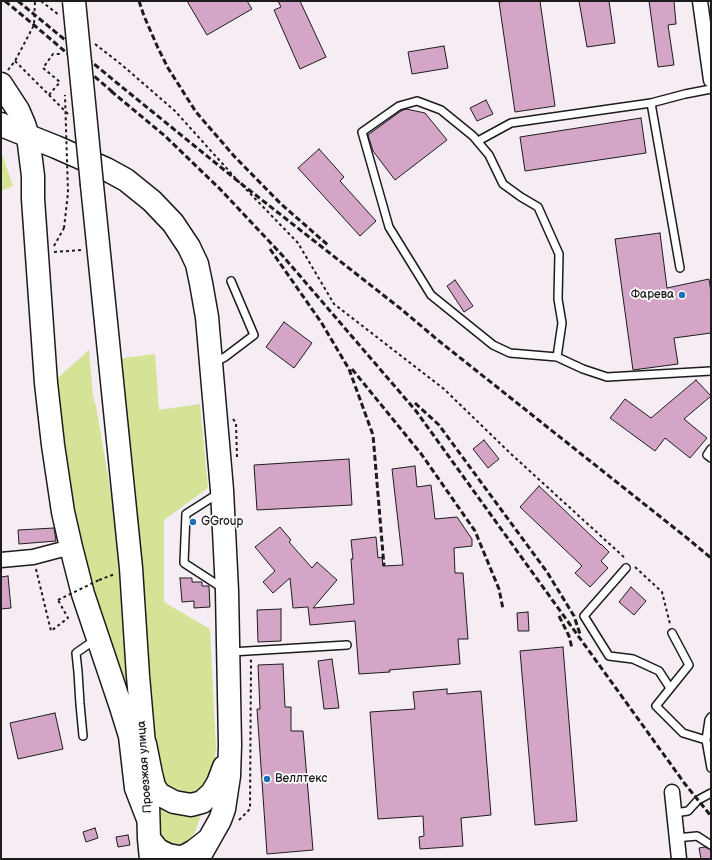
<!DOCTYPE html>
<meta charset="utf-8">
<style>
body{margin:0}
#map{position:relative;width:712px;height:860px;overflow:hidden;background:#f6edf4;font-family:"Balsamiq Sans",sans-serif}
canvas{display:block}
.frame{position:absolute;inset:0;border:2px solid #1c1c1c;pointer-events:none}
</style>
<div id="map">
<canvas width="712" height="860"></canvas>
<div class="frame"></div>
</div>
<script>
const context = document.querySelector('canvas').getContext('2d');
context.lineJoin = 'round';
function fillPath(path, color) {
  context.fillStyle = color;
  context.fill(path, 'evenodd');
}
function shape(rows) {
  const path = new Path2D();
  for (const r of rows) {
    path.moveTo(r[0], r[1]);
    for (let i = 2; i < r.length; i += 2) path.lineTo(r[i], r[i + 1]);
  }
  return path;
}
function strokePath(path, color, width, dash) {
  context.strokeStyle = color;
  context.lineWidth = width;
  context.lineCap = dash ? 'butt' : 'round';
  context.setLineDash(dash || []);
  context.stroke(path);
}
function write(font, color, halo, rows, align = 'center') {
  context.font = font + ' "Balsamiq Sans",sans-serif';
  context.lineWidth = 3.5;
  context.setLineDash([]);
  context.textBaseline = 'middle';
  context.strokeStyle = halo;
  context.fillStyle = color;
  for (const [text, x, y, turn = 0] of rows) {
    context.save();
    context.translate(x, y);
    context.rotate((+turn || 0) * Math.PI / 180);
    context.textAlign = isNaN(turn) ? turn : align;
    if (halo) context.strokeText(text, 0, 0);
    context.fillText(text, 0, 0);
    context.restore();
  }
}
fillPath(shape([
 [1,151,13,186,1,191],
 [89,350,93,396,96,406,116,524,128,699,86,579,63,462,53,382],
 [155,354,159,410,200,404,208,488,164,520,164,602,210,629,216,748,213,773,205,789,193,793,180,794,168,788,158,776,116,359],
 [158,802,202,812,195,832,185,844,174,848,164,843,158,827]
]), '#d4e396');
const building = shape([
 [187,1,247,1,252,9,207,35,187,1],
 [278,1,300,1,326,57,300,69,274,10,281,7,278,1],
 [507,1,540,1,555,106,515,112,499,2,507,1],
 [579,1,609,1,615,43,587,47,579,1],
 [649,1,674,1,676,24,668,25,674,65,658,67,649,1],
 [444,46,448,68,412,74,408,52,444,46],
 [486,100,493,114,477,121,470,108,486,100],
 [406,109,425,113,447,140,395,180,373,151,368,135,401,111,406,109],
 [641,118,646,153,525,171,520,137,641,118],
 [319,149,344,177,340,181,376,221,360,236,298,168,319,149],
 [660,233,667,288,709,279,711,292,711,333,674,338,678,364,633,370,615,239,660,233],
 [455,280,473,306,464,312,447,286,455,280],
 [284,322,312,343,294,368,266,347,284,322],
 [696,380,711,396,684,419,707,438,690,458,665,438,655,451,610,418,625,399,651,418,696,380],
 [484,440,499,459,488,468,473,449,484,440],
 [349,459,352,505,257,510,254,465,349,459],
 [415,466,417,487,431,485,435,519,457,517,472,539,472,546,454,548,455,573,463,573,468,639,458,639,460,664,389,670,390,672,359,674,355,621,310,625,308,607,293,608,290,578,273,593,263,582,275,571,255,547,280,527,291,540,289,542,312,568,317,562,337,580,313,608,354,604,351,559,353,559,351,540,376,537,378,558,382,557,383,566,403,565,392,469,415,466],
 [539,486,601,545,601,544,609,552,601,561,608,568,590,587,575,573,582,566,520,507,539,486],
 [54,528,56,541,19,544,18,530,54,528],
 [8,576,11,608,1,609,1,577,8,576],
 [180,578,192,578,192,582,202,582,202,586,209,586,210,607,194,608,194,601,182,602,180,578],
 [631,587,646,601,634,615,619,602,631,587],
 [281,609,281,641,258,642,257,610,281,609],
 [528,612,529,631,518,631,517,613,528,612],
 [563,647,577,821,535,825,520,651,563,647],
 [332,659,339,708,324,709,318,661,332,659],
 [283,664,285,707,291,707,291,731,303,731,313,850,267,854,257,709,260,709,258,665,283,664],
 [447,689,447,694,481,691,491,815,461,818,463,846,420,849,419,837,424,836,423,816,378,819,370,712,415,709,413,692,447,689],
 [55,713,63,749,18,759,10,723,55,713],
 [95,828,98,838,86,842,83,832,95,828],
 [128,835,130,845,118,847,116,837,128,835],
 [705,847,711,850,711,859,701,859,699,848,705,847]
]);
fillPath(building, '#d4a5c6');
strokePath(building, '#1c1c1c', 1);
const service = shape([
 [478,141,511,123,651,103],
 [680,268,651,103,685,94,711,89],
 [557,357,562,323,558,299,559,254,538,207,521,197,503,184,489,155,473,136,441,110,417,101,399,106,362,132,389,227,431,295,493,345,510,353,557,357,583,369,607,377,711,371],
 [213,363,225,357,254,335,231,281],
 [711,449,707,455,711,458],
 [219,493,186,514,184,563,224,589],
 [626,568,584,616,609,656,633,659,659,671,670,688],
 [672,633,689,665,656,706,683,733,706,740],
 [231,652,347,645],
 [711,717,709,720,706,740,711,768],
 [83,736,80,704,78,672,76,653,89,644,96,642],
 [674,813,688,811,698,800,711,793],
 [676,838,697,836,711,845]
]);
const minor = shape([
 [700,1,711,80],
 [1,560,33,557,71,547],
 [672,792,679,859]
]);
const primary = shape([
 [1,84,18,110,24,124,28,136,33,176,33,199,46,383,53,445,63,512,71,547,83,594,121,707,130,736,136,788,148,819],
 [1,124,6,127,56,147,106,169,126,180,152,201,173,223,189,247,197,264,201,283,207,317,222,490,227,591,230,745,229,776,224,809,220,820,198,859],
 [92,185,131,568,138,676,145,756],
 [145,744,151,774,154,786,159,794,174,802,191,805,202,802,212,793,218,783,224,767],
 [148,804,149,839,151,859],
 [149,839,158,850,168,855,179,857,185,856,194,851,208,840]
]);
strokePath(service, '#1c1c1c', 10);
strokePath(minor, '#1c1c1c', 17);
strokePath(primary, '#1c1c1c', 25);
strokePath(shape([
 [41,1,59,15],
 [95,44,122,65,175,111,239,182,298,243,334,304,444,389,510,453,626,559],
 [15,61,68,114],
 [8,70,15,61,34,25,35,1],
 [49,95,60,82,43,68,53,54,62,54],
 [54,246,64,228],
 [54,252,82,250],
 [233,419,236,423,237,457],
 [635,567,662,592,670,624],
 [36,569,51,631,68,618,58,600],
 [99,580,115,574],
 [239,820,250,809,251,661,250,659]
]), '#1c1c1c', 2, [3, 3]);
strokePath(service, '#fff', 7);
strokePath(minor, '#fff', 14);
strokePath(primary, '#fff', 22);
strokePath(shape([
 [5,1,34,25,115,94],
 [18,1,117,83,239,182,401,309,439,341,687,538,711,558],
 [139,1,144,16,158,48,168,68,196,112,234,156,281,204,329,246],
 [111,91,165,136,220,189,282,255,416,411,685,784,711,816],
 [270,249,321,322,349,369,373,435,384,566],
 [352,369,422,455,475,531,499,589,503,609],
 [415,403,439,425,547,572,574,616,580,634],
 [559,616,569,636,572,648]
]), '#1c1c1c', 3, [6, 3]);
const primaryBridge = shape([
 [74,1,92,185]
]);
strokePath(primaryBridge, '#1c1c1c', 25, []);
strokePath(shape([
 [64,228,68,193,65,95],
 [58,600,99,580]
]), '#1c1c1c', 2, [3, 3]);
strokePath(primaryBridge, '#fff', 22);
for (const [x, y, r, color] of [
 [682,295,4,"#1f6fb2"],
 [193,522,4,"#1f6fb2"],
 [267,779,4,"#1f6fb2"]
]) {
  const dot = new Path2D();
  dot.arc(x, y, r, 0, 2 * Math.PI);
  context.fillStyle = color;
  context.fill(dot);
  strokePath(dot, '#fff', 1.5);
}
write('12px', '#1c1c1c', '#fff', [
 ["Фарева",674,295,"right"],
 ["GGroup",201,522],
 ["Веллтекс",275,779]
], 'left');
write('12px', '#1c1c1c', '#fff', [
 ["Проезжая улица",145,767,-94]
]);
</script>
